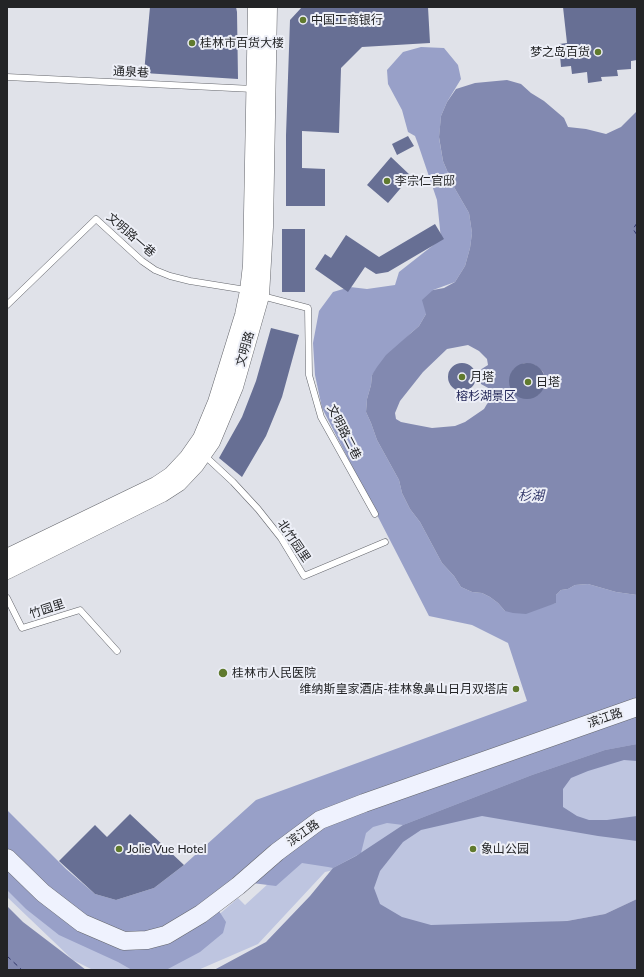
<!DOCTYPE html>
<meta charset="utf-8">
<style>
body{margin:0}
#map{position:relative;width:644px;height:977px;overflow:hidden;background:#e0e2e9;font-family:Lato,sans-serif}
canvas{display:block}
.frame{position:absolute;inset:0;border:8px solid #232426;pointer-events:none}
</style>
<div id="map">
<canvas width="644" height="977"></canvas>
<div class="frame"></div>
</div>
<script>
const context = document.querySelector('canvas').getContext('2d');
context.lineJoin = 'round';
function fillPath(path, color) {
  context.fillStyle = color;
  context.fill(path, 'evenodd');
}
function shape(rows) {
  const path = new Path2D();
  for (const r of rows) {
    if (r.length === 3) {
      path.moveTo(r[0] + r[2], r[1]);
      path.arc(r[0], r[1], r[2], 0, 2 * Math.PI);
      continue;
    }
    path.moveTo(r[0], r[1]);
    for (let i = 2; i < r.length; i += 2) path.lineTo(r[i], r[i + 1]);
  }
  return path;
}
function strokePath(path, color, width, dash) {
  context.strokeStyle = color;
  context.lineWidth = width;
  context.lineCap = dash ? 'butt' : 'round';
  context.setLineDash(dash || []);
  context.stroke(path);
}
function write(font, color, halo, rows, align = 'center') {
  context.font = font + ' Lato,"Noto Sans SC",sans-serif';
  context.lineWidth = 4;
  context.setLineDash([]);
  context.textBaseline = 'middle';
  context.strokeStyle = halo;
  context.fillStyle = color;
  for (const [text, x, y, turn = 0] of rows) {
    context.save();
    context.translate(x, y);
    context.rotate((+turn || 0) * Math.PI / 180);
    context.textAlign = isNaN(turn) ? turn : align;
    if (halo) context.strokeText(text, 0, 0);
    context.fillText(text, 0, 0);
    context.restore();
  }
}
fillPath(shape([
 [637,724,637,899,605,914,567,921,536,923,428,933,366,908,361,864,325,872,258,944,198,970,93,970,73,960,7,897,7,881,200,931,238,898,245,905,294,860,323,839]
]), '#bec5e0');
fillPath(shape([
 [421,47,444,48,458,65,461,79,447,102,441,116,439,138,443,161,454,187,469,213,472,233,470,248,465,266,455,282,433,290,426,314,419,326,411,333,372,375,371,385,367,399,366,412,371,423,377,440,399,480,402,493,410,509,420,522,442,563,454,576,461,587,472,592,482,593,490,597,498,603,505,611,556,603,556,595,561,590,568,589,575,585,588,584,616,592,637,595,637,744,605,750,532,775,403,825,387,823,373,827,366,833,361,853,333,868,328,867,302,863,276,886,252,883,219,911,226,922,223,933,200,952,166,970,132,970,118,962,59,935,26,909,7,890,7,810,66,869,95,894,116,900,154,888,184,865,256,800,527,701,508,643,472,625,429,616,322,408,315,375,313,343,319,311,333,292,350,287,367,289,395,285,399,272,441,239,437,200,418,144,415,136,408,132,402,110,388,84,387,70,403,52]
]), '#98a0c8');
fillPath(shape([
 [507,80,521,84,531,93,544,101,564,118,568,127,586,129,606,134,621,127,637,111,637,595,616,592,588,584,575,585,568,589,561,590,556,595,556,603,526,614,513,613,505,611,498,603,490,597,482,593,472,592,461,587,454,576,442,563,420,522,410,509,402,493,399,480,377,440,371,423,366,412,367,399,371,385,372,375,377,367,386,355,419,326,426,314,422,300,433,290,444,288,455,282,465,266,470,248,472,233,469,213,454,187,443,161,439,137,441,116,447,102,456,89,475,83],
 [468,345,479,351,487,359,488,365,480,370,479,378,481,384,490,389,490,399,484,409,465,422,455,426,432,428,411,424,401,422,396,419,395,413,400,401,423,372,447,349],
 [524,363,535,365,543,372,545,378,545,384,539,394,529,398,523,398,518,395,511,386,511,374,514,369],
 [637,744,637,761,624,760,588,771,571,778,563,789,563,807,577,816,589,820,607,820,637,816,637,841,598,836,482,816,421,830,403,842,380,871,374,888,380,904,402,917,431,925,567,921,605,914,637,899,637,970,214,970,266,942,310,896,333,868,356,856,403,825,532,775,605,750],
 [7,906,23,922,86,970,7,970]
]), '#8289b0');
strokePath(shape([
 [637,223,633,229,637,235],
 [7,956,22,970]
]), '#303669', 1, [5, 4]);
fillPath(shape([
 [150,7,236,7,237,12,238,79,144,73],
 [302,7,428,7,430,43,362,47,341,68,339,133,302,131,302,168,325,169,325,206,286,206,286,135,290,20],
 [563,7,637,7,637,60,631,61,631,69,617,70,618,76,601,77,602,81,588,83,587,72,572,74,571,66,561,67,559,44,567,43],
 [408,136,414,146,397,155,392,144],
 [391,157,411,176,388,203,367,185],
 [435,224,444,239,388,272,376,274,365,267,348,292,315,269,325,254,331,258,346,235,379,257],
 [282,229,305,229,305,292,282,292],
 [271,328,299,335,282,397,266,436,242,477,219,458,242,417,256,381],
 [462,377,14],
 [527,381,18],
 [130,814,184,865,154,888,116,900,95,894,59,861,95,825,107,837]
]), '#676f94');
const service = shape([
 [7,77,253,89],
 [262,296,308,308,309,375,321,417,375,514],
 [7,305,96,219,142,261,155,270,170,276,190,281,246,290],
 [204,455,233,482,258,509,281,538,304,576,385,542],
 [7,598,22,628,80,610,117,651]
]);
const tertiary = shape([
 [7,557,156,485,171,475,187,458,201,438,216,402,243,315,248,291,251,265,256,7],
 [7,571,162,494,179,483,196,465,212,442,235,387,261,296,265,227,269,7]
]);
const secondary = shape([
 [7,858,43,893,82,923,124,941,147,940,166,935,201,914,238,886,277,852,320,820,364,803,637,707]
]);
strokePath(service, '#64666c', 7);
strokePath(tertiary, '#64666c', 17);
strokePath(secondary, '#64666c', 19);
strokePath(service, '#fff', 6);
strokePath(tertiary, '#fff', 16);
strokePath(secondary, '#eff2fe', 18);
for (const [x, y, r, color] of [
 [303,20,4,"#607a2e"],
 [192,43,4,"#607a2e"],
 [598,52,4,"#607a2e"],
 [387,181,4,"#607a2e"],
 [462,377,4,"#607a2e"],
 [528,382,4,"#607a2e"],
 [223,673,5,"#607a2e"],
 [516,689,4,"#607a2e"],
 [119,849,4,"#607a2e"],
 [473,849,4,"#607a2e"]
]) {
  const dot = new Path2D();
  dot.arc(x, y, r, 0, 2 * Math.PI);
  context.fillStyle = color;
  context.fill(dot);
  strokePath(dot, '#edeff7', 1.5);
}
write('12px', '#232426', '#edeff7', [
 ["中国工商银行",311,20],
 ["桂林市百货大楼",200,43],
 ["梦之岛百货",590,52,"right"],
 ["李宗仁官邸",395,181],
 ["月塔",470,377],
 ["日塔",536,382],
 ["桂林市人民医院",232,673],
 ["维纳斯皇家酒店-桂林象鼻山日月双塔店",508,689,"right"],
 ["Jolie Vue Hotel",127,849],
 ["象山公园",481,849]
], 'left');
write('12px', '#232426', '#edeff7', [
 ["通泉巷",131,72,3],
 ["文明路一巷",131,235,41],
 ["文明路",245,349,-74],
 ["文明路二巷",344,432,63],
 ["北竹园里",294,541,56],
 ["竹园里",47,609,-18],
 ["滨江路",605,718,-19],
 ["滨江路",303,833,-35]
]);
write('12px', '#222658', '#edeff7', [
 ["榕杉湖景区",486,396]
]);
write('italic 13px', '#303669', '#edeff7', [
 ["杉湖",531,496]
]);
</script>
